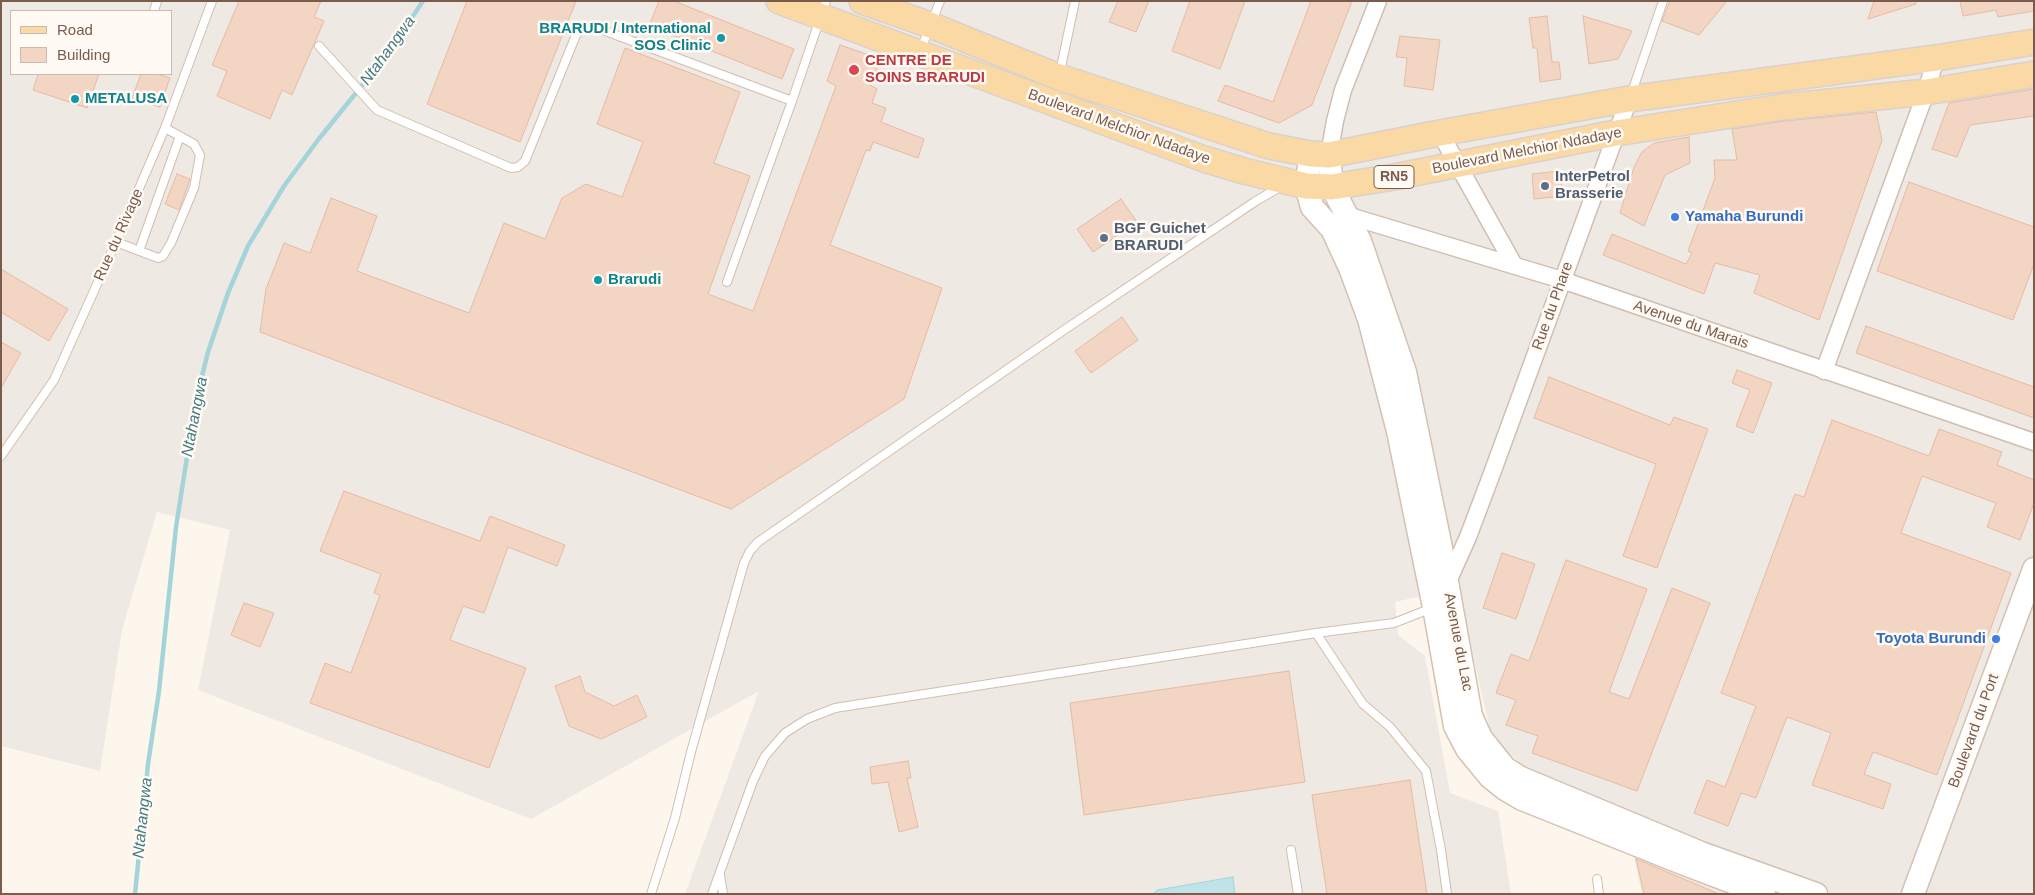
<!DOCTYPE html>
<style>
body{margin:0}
#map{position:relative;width:2035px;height:895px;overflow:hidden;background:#fdf6ec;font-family:Helvetica,sans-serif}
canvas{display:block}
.frame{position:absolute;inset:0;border:2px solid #7a5c4d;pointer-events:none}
.legend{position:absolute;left:10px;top:10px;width:162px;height:65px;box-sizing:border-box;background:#fffaf3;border:1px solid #cabbb1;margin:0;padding:6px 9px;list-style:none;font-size:15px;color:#7a5c4d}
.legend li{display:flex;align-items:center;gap:10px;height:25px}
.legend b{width:25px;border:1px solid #cabbb1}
</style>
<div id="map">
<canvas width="2035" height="895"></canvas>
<div class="frame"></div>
<ul class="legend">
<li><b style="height:6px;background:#fbd9a5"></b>Road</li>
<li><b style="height:14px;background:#f3d5c3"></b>Building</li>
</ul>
</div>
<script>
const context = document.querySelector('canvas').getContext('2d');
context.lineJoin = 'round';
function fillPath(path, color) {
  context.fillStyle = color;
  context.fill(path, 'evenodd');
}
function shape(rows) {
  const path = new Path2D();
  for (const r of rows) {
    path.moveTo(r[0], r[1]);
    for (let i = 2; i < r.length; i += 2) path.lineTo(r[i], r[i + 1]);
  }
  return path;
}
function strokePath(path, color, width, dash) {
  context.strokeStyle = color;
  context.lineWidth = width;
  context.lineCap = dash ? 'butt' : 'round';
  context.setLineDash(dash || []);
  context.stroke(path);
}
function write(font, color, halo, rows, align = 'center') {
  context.font = font + ' Helvetica,sans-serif';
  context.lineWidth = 5;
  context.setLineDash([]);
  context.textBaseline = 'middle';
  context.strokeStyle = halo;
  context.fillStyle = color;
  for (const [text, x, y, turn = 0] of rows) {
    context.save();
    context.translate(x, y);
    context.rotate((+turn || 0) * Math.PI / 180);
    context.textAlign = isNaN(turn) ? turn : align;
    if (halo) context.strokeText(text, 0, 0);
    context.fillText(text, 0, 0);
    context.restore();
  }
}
fillPath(shape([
 [1,1,2034,1,2034,894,1642,894,1624,813,1534,776,1492,738,1457,588,1395,602,1398,635,1425,656,1450,793,1498,811,1511,894,1235,894,1232,877,1157,890,1153,894,685,894,759,691,531,819,198,690,230,530,157,512,122,630,100,771,1,746],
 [11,11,171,11,171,74,11,74]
]), '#efe9e4');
const water = shape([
 [1233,877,1235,894,1153,894,1157,890,1233,877]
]);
fillPath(water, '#bfe3e8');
strokePath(water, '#a5d3da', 1);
strokePath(shape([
 [135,894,148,764,159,691,176,527,196,400,208,352,228,293,248,246,284,186,318,140,389,52,423,1]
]), '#a5d3da', 4.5);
const building = shape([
 [239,1,321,1,314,17,324,21,292,95,282,90,270,119,217,96,227,71,212,65,239,1],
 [467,1,576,1,520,142,427,104,467,1],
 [659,1,674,1,794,49,782,79,649,26,659,1],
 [1118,1,1149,1,1136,32,1109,22,1118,1],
 [1190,1,1245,1,1220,69,1172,51,1190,1],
 [1311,1,1352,1,1312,105,1279,123,1218,101,1225,85,1273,102,1311,1],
 [1670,1,1727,1,1699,35,1662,21,1670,1],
 [1874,1,1916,1,1916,4,1868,19,1874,1],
 [1960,1,2034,1,2034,11,1998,17,1996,10,1963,16,1960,1],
 [1547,16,1552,62,1559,62,1561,79,1540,82,1537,48,1533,48,1529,18,1547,16],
 [1583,16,1632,31,1618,59,1589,64,1583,16],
 [1400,36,1440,40,1433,90,1404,86,1407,58,1396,57,1400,36],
 [840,45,881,59,870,85,877,89,872,103,886,108,881,122,924,139,918,158,873,142,870,151,866,150,830,245,942,288,904,399,731,509,260,332,266,289,284,243,310,253,331,198,377,216,357,271,469,313,504,223,545,239,562,198,586,184,622,197,643,142,597,124,625,48,740,92,714,163,750,176,708,294,753,311,836,86,827,81,840,45],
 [38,74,99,74,87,108,33,90,38,74],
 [141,74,157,74,170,78,160,107,132,98,141,74],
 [2034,89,2034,116,1970,125,1957,157,1932,149,1949,103,2034,89],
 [1876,112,1882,140,1819,320,1754,293,1760,275,1715,263,1704,294,1603,255,1612,234,1686,264,1692,253,1688,251,1715,178,1714,160,1737,160,1732,129,1784,121,1876,112],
 [1689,137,1690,163,1665,175,1644,226,1620,213,1634,167,1642,152,1654,143,1689,137],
 [1560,171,1563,196,1534,199,1532,174,1560,171],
 [177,174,190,179,179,210,165,204,177,174],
 [1909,182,2034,227,2034,264,2013,320,1877,271,1909,182],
 [1121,199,1137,222,1093,252,1077,229,1121,199],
 [1,269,68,309,49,341,1,312,1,269],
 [1122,317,1138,340,1091,373,1075,351,1122,317],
 [1866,326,2034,387,2034,418,1856,353,1866,326],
 [1,342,21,353,1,388,1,342],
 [1737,370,1772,383,1753,433,1736,426,1750,390,1732,383,1737,370],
 [1549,377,1670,425,1674,417,1708,429,1657,568,1623,556,1656,464,1534,418,1549,377],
 [1832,420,1929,456,1939,429,2002,452,1997,465,2034,480,2034,503,2020,540,1987,527,1996,503,1922,476,1901,533,2011,573,1937,775,1873,752,1864,774,1891,784,1883,809,1812,785,1831,733,1787,717,1756,798,1741,793,1728,826,1694,813,1707,780,1725,787,1756,706,1721,693,1795,494,1804,497,1832,420],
 [344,491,480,541,490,516,565,545,557,566,508,547,484,613,463,606,450,640,526,668,489,768,310,703,325,663,351,673,380,595,374,593,381,574,320,551,344,491],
 [1502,553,1535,564,1516,619,1483,608,1502,553],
 [1566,560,1647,589,1609,692,1629,699,1672,588,1710,603,1637,791,1532,753,1538,736,1506,725,1516,700,1496,693,1511,654,1529,661,1566,560],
 [244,603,274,613,260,647,231,635,244,603],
 [1289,671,1305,782,1084,815,1070,703,1289,671],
 [580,676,585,692,614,706,637,695,647,717,601,739,569,726,555,686,580,676],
 [908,761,911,778,907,778,918,827,899,832,888,782,872,784,870,767,908,761],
 [1410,780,1427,894,1327,894,1312,795,1410,780],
 [1636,859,1646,863,1719,894,1644,894,1636,859]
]);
fillPath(building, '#f3d5c3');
strokePath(building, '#e6bba3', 1);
const lane = shape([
 [154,11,157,1],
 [319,46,377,110,511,168,518,167,525,161,576,35,583,27,592,26,792,101,826,1],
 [921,49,940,1],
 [1060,72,1075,1],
 [1631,95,1663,1],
 [116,242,158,258,163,256,171,243,194,188,200,155,194,144,165,128],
 [139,251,180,136],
 [727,282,792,101],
 [1,456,54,380,116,242,165,128,212,1],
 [1316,633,1363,704,1390,727,1426,771,1441,850,1447,894],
 [1291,850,1298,894],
 [720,875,723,894],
 [1597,879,1599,894],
 [651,894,675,818,691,752,744,563,750,551,758,542,1064,330,1256,201,1280,187],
 [712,894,753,781,765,756,785,733,807,719,835,708,1316,633,1394,623,1432,608]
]);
const street = shape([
 [1440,133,1514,265],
 [1329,155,1335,121,1343,90,1378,1],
 [1346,215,1562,280,2034,442],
 [1824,371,1926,92,1936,58],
 [1446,586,1468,537,1491,476,1629,99]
]);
const secondary = shape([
 [1311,154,1306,186,1312,207,1332,229,1350,268,1369,319,1398,431,1434,607,1455,726,1467,749,1490,777,1505,789,1522,799,1682,863,1764,894],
 [1329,155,1332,187,1360,241,1405,372,1441,548,1471,716,1481,738,1505,768,1521,778,1701,853,1816,894],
 [1913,894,2034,569]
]);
const primary = shape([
 [779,1,1204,159,1244,171,1306,186,1332,187,1394,177,1616,133,1782,107,1926,92,2034,74],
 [862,1,930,25,1059,77,1269,146,1311,154,1329,155,1440,133,1629,99,1936,58,2034,42]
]);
strokePath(lane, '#d1beb0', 10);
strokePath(street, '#d1beb0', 19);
strokePath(secondary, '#d6c0b0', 25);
strokePath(primary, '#dad1cd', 28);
strokePath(lane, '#fff', 8);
strokePath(street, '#fff', 16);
strokePath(secondary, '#fff', 22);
strokePath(primary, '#fbd9a5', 25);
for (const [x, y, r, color] of [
 [721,38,5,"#0f9aa8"],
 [854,70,6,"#e0444e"],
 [75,99,5,"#0f9aa8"],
 [1545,186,5,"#5c6f8a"],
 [1675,217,5,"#3f7fe0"],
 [1104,238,5,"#5c6f8a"],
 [598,280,5,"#0f9aa8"],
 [1996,639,5,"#3f7fe0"]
]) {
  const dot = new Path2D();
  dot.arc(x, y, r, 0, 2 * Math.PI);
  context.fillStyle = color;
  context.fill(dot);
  strokePath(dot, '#fffaf3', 2);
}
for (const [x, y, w] of [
 [1394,177,40]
]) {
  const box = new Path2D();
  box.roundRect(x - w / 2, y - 11.5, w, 23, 4);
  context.fillStyle = '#fffaf3';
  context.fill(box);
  strokePath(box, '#7a5c4d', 1);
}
write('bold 14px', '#7a5c4d', null, [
 ["RN5",1394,177]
]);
write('bold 15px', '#0d838f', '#fffaf3', [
 ["BRARUDI / International",711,29,"right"],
 ["SOS Clinic",711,46,"right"],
 ["METALUSA",85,99],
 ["Brarudi",608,280]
], 'left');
write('bold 15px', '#be3a42', '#fffaf3', [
 ["CENTRE DE",865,61],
 ["SOINS BRARUDI",865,78]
], 'left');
write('15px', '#7a5c4d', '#fffaf3', [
 ["Boulevard Melchior Ndadaye",1119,127,20],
 ["Boulevard Melchior Ndadaye",1527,151,-11],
 ["Rue du Rivage",119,235,-66],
 ["Rue du Phare",1553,306,-70],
 ["Avenue du Marais",1691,325,19],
 ["Avenue du Lac",1458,642,79],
 ["Boulevard du Port",1974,731,-70]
]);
write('bold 15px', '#4e5e75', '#fffaf3', [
 ["InterPetrol",1555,177],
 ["Brasserie",1555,194],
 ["BGF Guichet",1114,229],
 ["BRARUDI",1114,246]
], 'left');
write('bold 15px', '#366cbe', '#fffaf3', [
 ["Yamaha Burundi",1685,217],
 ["Toyota Burundi",1986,639,"right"]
], 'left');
write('italic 16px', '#437c86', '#fffaf3', [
 ["Ntahangwa",388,51,-54],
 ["Ntahangwa",195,417,-79],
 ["Ntahangwa",143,818,-84]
]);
</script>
